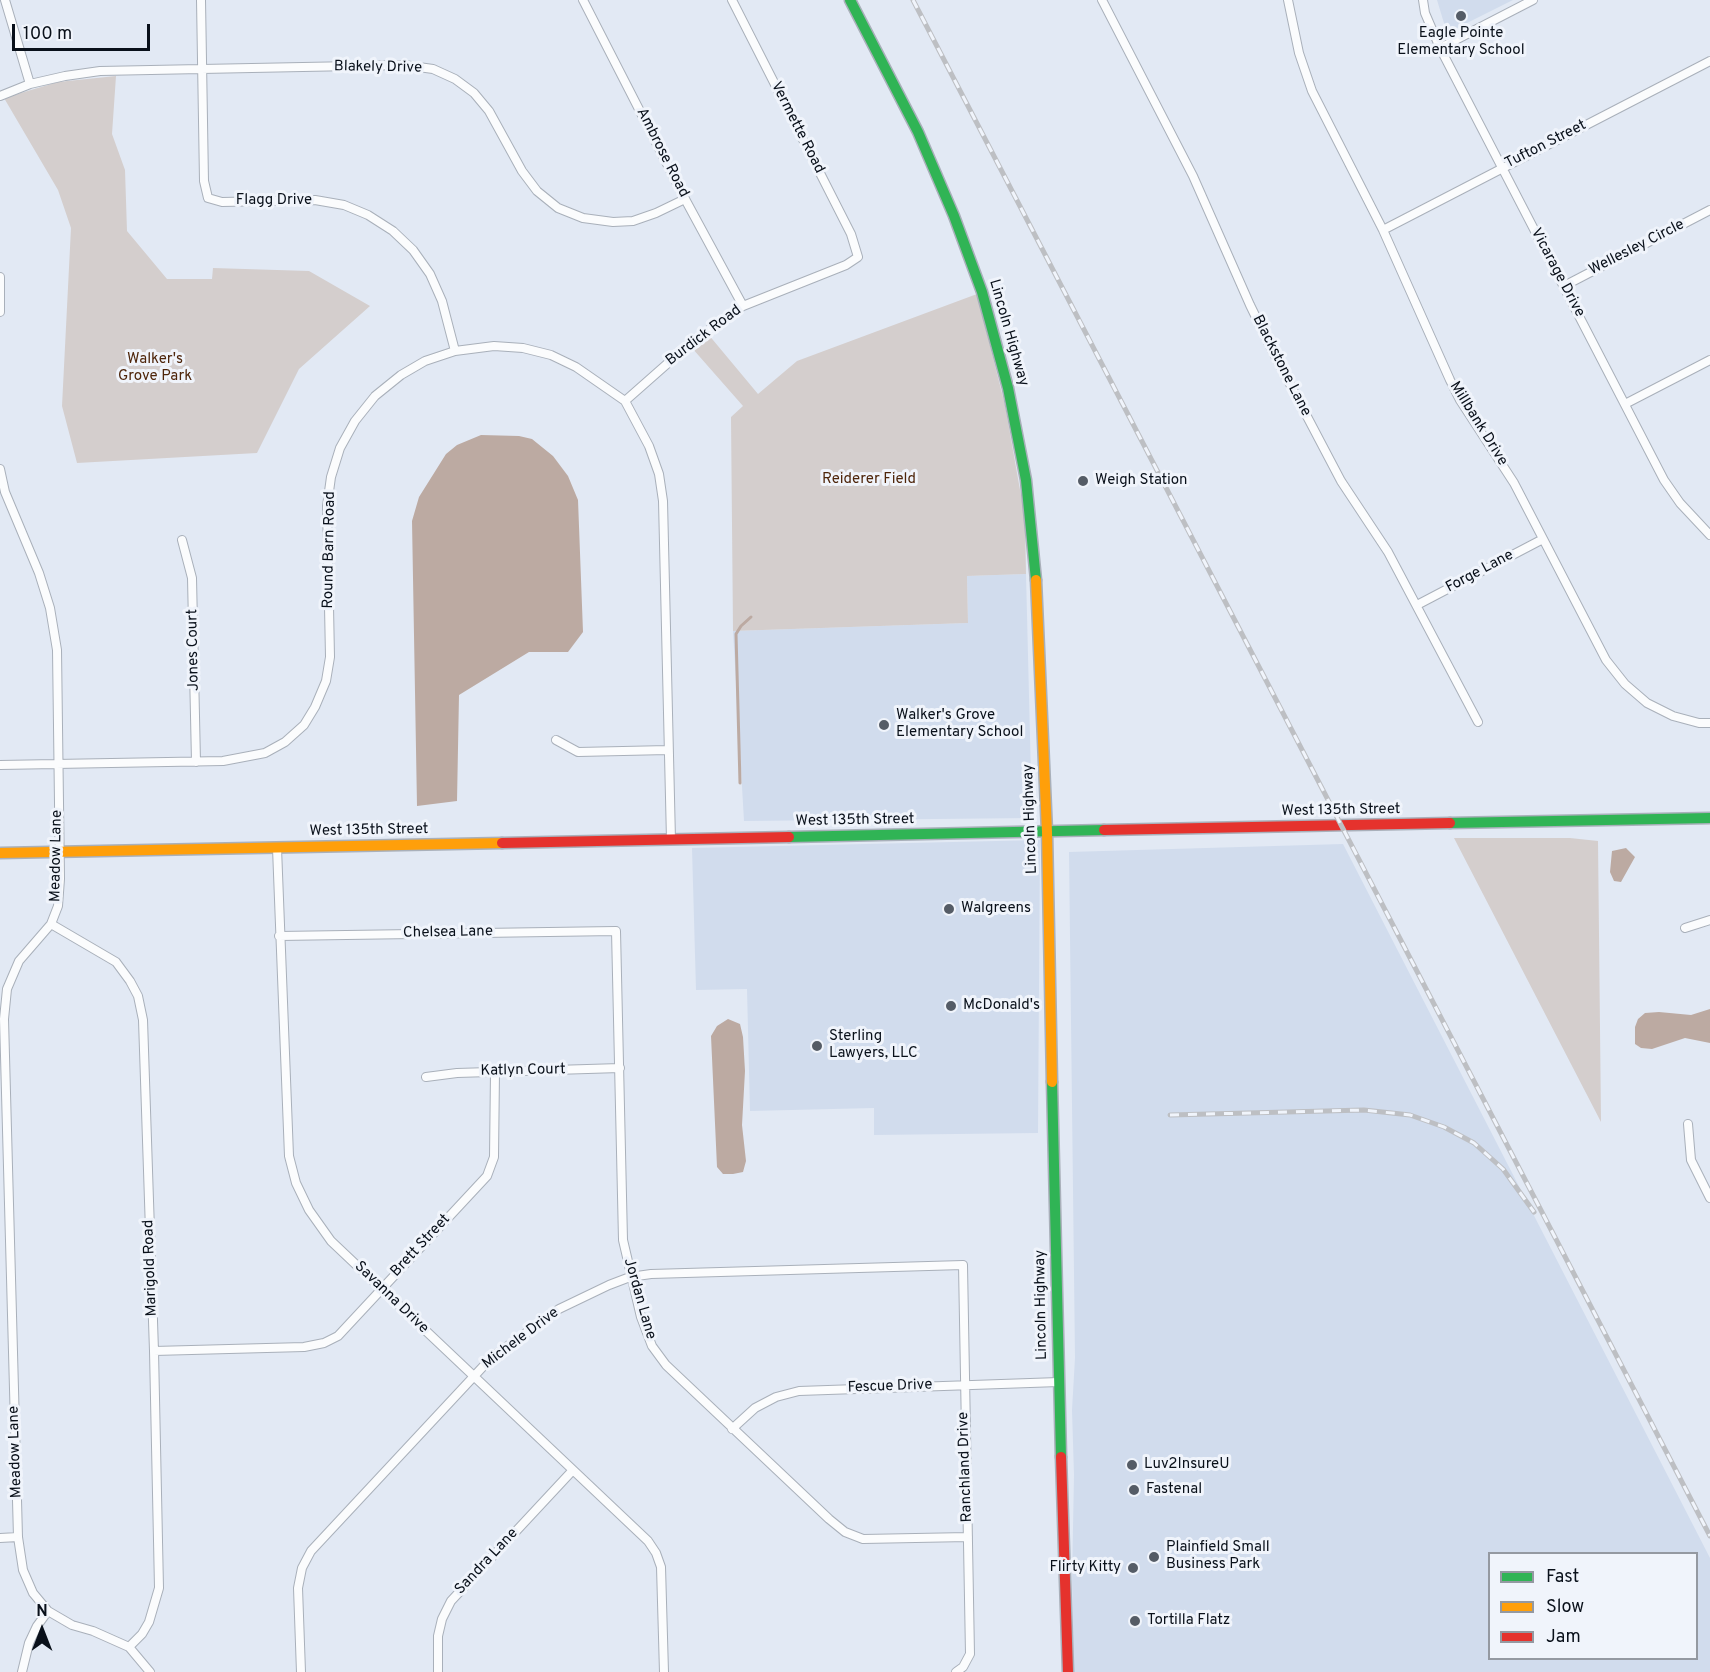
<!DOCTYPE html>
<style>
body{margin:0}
#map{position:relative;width:1710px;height:1672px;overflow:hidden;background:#e2e9f4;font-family:Overpass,sans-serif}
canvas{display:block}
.legend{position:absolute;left:1488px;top:1552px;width:210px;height:108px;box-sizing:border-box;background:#f0f4fb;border:2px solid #9499a1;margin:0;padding:8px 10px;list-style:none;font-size:18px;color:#09101a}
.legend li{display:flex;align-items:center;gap:12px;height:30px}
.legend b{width:30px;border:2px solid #9499a1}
.north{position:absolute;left:12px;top:1600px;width:60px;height:60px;-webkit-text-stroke:4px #f0f4fb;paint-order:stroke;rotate:0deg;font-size:16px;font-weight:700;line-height:24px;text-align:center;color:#09101a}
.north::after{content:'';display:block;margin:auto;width:21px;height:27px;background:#09101a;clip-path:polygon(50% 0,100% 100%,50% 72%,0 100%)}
.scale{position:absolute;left:12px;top:24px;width:138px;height:27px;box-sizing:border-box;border:3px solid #09101a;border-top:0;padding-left:8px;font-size:18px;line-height:21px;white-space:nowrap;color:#09101a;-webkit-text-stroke:4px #f0f4fb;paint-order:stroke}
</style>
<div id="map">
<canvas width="1710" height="1672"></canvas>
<ul class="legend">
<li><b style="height:8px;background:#30b455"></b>Fast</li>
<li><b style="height:8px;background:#ff9f0a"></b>Slow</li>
<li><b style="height:8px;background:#e5322d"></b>Jam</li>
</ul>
<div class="north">N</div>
<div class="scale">100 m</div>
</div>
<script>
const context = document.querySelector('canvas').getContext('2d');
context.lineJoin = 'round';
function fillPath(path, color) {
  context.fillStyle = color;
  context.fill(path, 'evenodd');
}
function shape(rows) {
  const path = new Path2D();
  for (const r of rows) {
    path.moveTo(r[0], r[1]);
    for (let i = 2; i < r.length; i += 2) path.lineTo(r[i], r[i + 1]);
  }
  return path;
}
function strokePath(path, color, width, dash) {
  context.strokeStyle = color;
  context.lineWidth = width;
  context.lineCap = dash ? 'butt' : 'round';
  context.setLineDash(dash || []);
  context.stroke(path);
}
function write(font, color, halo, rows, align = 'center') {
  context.font = font + ' Overpass,sans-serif';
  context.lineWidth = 6;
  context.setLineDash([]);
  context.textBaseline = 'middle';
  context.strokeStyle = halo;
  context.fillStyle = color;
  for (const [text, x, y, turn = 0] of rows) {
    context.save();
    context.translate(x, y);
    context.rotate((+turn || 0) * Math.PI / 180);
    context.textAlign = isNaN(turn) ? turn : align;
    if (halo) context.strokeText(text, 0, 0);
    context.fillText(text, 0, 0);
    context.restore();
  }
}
fillPath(shape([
 [1437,0,1513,0,1447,33],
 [1026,574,1032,818,744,821,733,631,968,623,967,576],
 [1040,840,1038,1133,874,1135,874,1108,750,1111,747,989,696,990,692,848],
 [1343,844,1710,1558,1710,1672,1074,1672,1072,1581,1074,1475,1072,1410,1075,1358,1069,852],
 [1490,1554,1696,1554,1696,1658,1490,1658]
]), '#d1dced');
fillPath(shape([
 [116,76,112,134,125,170,127,231,167,279,212,279,213,268,309,271,370,306,299,369,257,453,77,463,62,406,71,228,58,190,4,98,58,82],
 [977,294,1005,405,1025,518,1026,574,967,576,968,623,733,631,731,417,743,406,692,348,708,334,758,394,797,361],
 [1454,838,1570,838,1598,841,1601,1122]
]), '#d4cecd');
fillPath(shape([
 [481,435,519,436,532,439,553,456,568,476,578,500,583,632,568,652,529,652,459,695,457,801,417,806,412,521,419,497,446,454,457,445],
 [1626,848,1635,857,1621,882,1614,881,1610,872,1612,851],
 [1710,1009,1710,1043,1685,1038,1652,1049,1641,1048,1635,1044,1635,1027,1638,1019,1645,1013,1659,1012,1691,1015],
 [728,1019,740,1024,743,1037,745,1071,742,1125,746,1161,743,1172,733,1174,723,1174,717,1167,711,1036,717,1026]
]), '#bcaaa2');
strokePath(shape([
 [740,783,736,634,741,626,751,617]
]), '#bcaaa2', 3);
const street = shape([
 [5,0,30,84],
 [201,0,204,181,208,198,222,202,315,200,344,205,368,215,393,231,413,250,430,274,442,301,455,351],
 [583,0,685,199,743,306],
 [1102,0,1193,176,1250,305,1271,348,1341,481,1388,552,1478,722],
 [1288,0,1299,53,1312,91,1383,230,1450,380,1460,400,1514,483,1606,660,1625,684,1647,703,1673,716,1699,723,1710,723],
 [1423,0,1425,13,1440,48,1664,480,1680,503,1710,535],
 [1440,48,1533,0],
 [0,96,30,84,65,76,100,71,404,65,433,69,455,79,474,93,489,111,522,171,537,191,558,208,583,218,613,222,633,221,656,213,685,199],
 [1383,230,1710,61],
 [0,277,0,312],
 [1564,286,1710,210],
 [625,401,693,341,743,306,846,265,858,257,851,234,732,0],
 [1625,404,1710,360],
 [0,469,5,492,39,573,50,608,57,650,60,879,58,906,51,924,19,961,7,989,4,1019,18,1537,23,1570,33,1593,48,1611,72,1625,93,1631,129,1647,150,1672],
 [182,540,192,578,196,762],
 [1417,605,1543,539],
 [556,740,578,752,668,750],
 [0,765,223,761,265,753,285,742,304,725,315,707,326,681,330,657,327,506,331,477,340,448,355,421,375,396,401,375,425,361,455,351,494,346,523,348,551,355,576,367,625,401,649,446,659,474,663,501,671,840],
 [277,848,289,1156,296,1183,309,1210,331,1241,648,1541,656,1553,661,1567,664,1672],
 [51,924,116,962,130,981,138,996,143,1020,154,1351,159,1588,149,1622,142,1634,129,1647],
 [1685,928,1710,920],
 [279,936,616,931,623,1240,641,1317,652,1346,666,1365,829,1519,845,1532,863,1539,968,1537],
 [426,1077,457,1073,620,1068],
 [1688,1124,1691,1160,1710,1198],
 [154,1351,304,1347,324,1343,338,1336,487,1176,494,1157,495,1072],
 [732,1429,755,1408,776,1397,799,1391,1059,1382],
 [0,1538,18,1537],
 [22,1672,29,1643,37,1626,48,1611],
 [301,1672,298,1588,302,1568,311,1551,491,1358,559,1309,609,1285,630,1277,651,1274,963,1265,970,1654,963,1667,956,1672],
 [438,1672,438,1636,442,1619,451,1601,573,1470]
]);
const fast = shape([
 [850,0,918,132,954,216,982,292,1008,388,1026,480,1036,580],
 [1450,823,1710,818],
 [789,837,1104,830],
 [1052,1082,1061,1457]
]);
const slow = shape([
 [1036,580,1047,832,1052,1082],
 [0,853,502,843]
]);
const jam = shape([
 [1104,830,1450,823],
 [502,843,789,837],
 [1061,1457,1068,1672]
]);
strokePath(street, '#a9b0ba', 10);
strokePath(fast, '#a9b0ba', 13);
strokePath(slow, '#a9b0ba', 13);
strokePath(jam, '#a9b0ba', 13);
strokePath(street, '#fbfcfd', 8);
strokePath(fast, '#30b455', 10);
strokePath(slow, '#ff9f0a', 10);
strokePath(jam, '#e5322d', 10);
const rail = shape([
 [913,0,1710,1536],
 [1170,1115,1364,1110,1410,1115,1444,1127,1474,1143,1503,1169,1534,1212]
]);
strokePath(rail, '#bdbfc3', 5);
strokePath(rail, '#f0f4fb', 3, [9]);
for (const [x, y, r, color] of [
 [1461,16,6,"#555c66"],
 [1083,481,6,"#555c66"],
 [884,725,6,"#555c66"],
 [949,909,6,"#555c66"],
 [951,1006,6,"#555c66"],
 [817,1046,6,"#555c66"],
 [1132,1465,6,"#555c66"],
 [1134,1490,6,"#555c66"],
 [1154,1557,6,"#555c66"],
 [1133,1568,6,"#555c66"],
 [1135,1621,6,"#555c66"]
]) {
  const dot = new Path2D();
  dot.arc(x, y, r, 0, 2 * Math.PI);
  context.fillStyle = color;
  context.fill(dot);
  strokePath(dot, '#f0f4fb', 2);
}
write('15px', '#09101a', '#f0f4fb', [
 ["Eagle Pointe",1461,34,"center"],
 ["Elementary School",1461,51,"center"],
 ["Weigh Station",1095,481],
 ["Walker's Grove",896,716],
 ["Elementary School",896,733],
 ["Walgreens",961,909],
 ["McDonald's",963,1006],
 ["Sterling",829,1037],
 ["Lawyers, LLC",829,1054],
 ["Luv2InsureU",1144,1465],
 ["Fastenal",1146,1490],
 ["Plainfield Small",1166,1548],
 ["Business Park",1166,1565],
 ["Flirty Kitty",1121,1568,"right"],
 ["Tortilla Flatz",1147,1621]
], 'left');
write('15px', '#09101a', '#f0f4fb', [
 ["Blakely Drive",378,68,1],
 ["Vermette Road",797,128,63],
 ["Tufton Street",1546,145,-27],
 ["Ambrose Road",662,153,63],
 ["Flagg Drive",274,201],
 ["Wellesley Circle",1637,248,-27],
 ["Vicarage Drive",1557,273,62],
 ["Lincoln Highway",1008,333,74],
 ["Burdick Road",704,336,-37],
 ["Blackstone Lane",1281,366,63],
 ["Millbank Drive",1478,424,58],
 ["Round Barn Road",330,550,-89],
 ["Forge Lane",1480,572,-28],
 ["Jones Court",194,650,-91],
 ["West 135th Street",1341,811,-1],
 ["Lincoln Highway",1031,819,-92],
 ["West 135th Street",855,821,-1],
 ["West 135th Street",369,831,-1],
 ["Meadow Lane",57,856,-89],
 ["Chelsea Lane",448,933,-1],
 ["Katlyn Court",523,1071,-1],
 ["Brett Street",421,1246,-47],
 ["Marigold Road",151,1268,-92],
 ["Savanna Drive",391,1298,44],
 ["Jordan Lane",639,1299,74],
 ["Lincoln Highway",1042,1305,-91],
 ["Michele Drive",521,1339,-37],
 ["Fescue Drive",890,1387,-2],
 ["Meadow Lane",16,1452,-92],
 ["Ranchland Drive",966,1467,-92],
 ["Sandra Lane",487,1562,-47]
]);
write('15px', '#4e250a', '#f0f4fb', [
 ["Walker's",155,360],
 ["Grove Park",155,377],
 ["Reiderer Field",869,480]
]);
</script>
